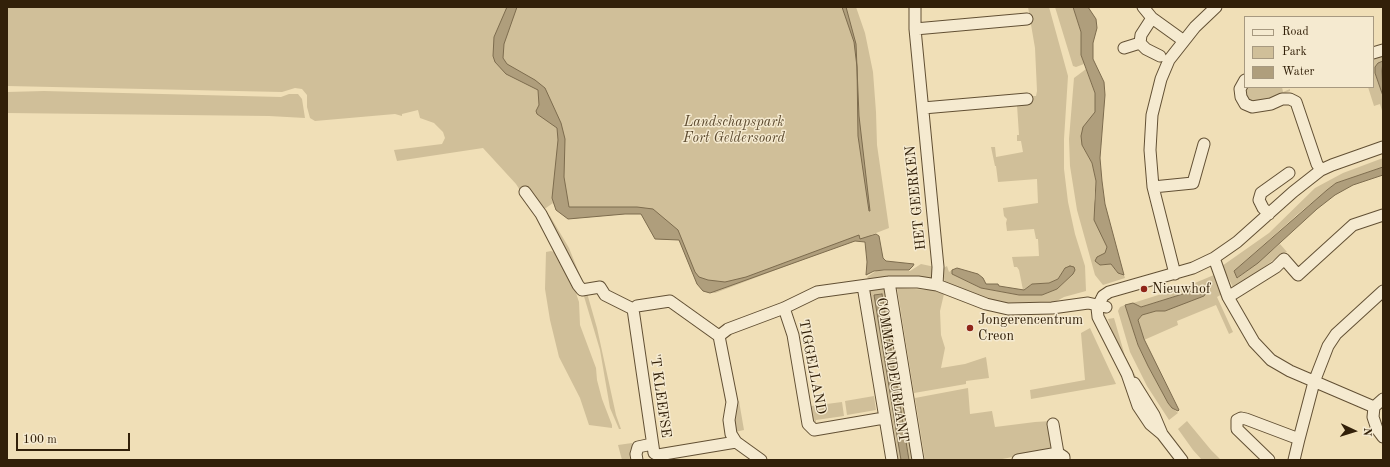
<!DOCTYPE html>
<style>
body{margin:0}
#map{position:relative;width:1390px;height:467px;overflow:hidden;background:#f0dfb7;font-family:"Old Standard TT",serif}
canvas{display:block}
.frame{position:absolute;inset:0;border:8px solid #322009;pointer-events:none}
.legend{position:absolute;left:1244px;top:16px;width:130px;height:72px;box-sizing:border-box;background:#f5ead0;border:1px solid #a79980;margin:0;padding:5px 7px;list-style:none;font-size:12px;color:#322009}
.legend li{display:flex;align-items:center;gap:8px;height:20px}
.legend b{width:20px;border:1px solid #a79980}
.north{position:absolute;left:1334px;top:411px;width:40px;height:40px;-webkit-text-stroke:3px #f5ead0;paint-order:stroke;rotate:94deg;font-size:11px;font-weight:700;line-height:16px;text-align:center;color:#322009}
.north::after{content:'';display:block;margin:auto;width:14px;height:18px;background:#322009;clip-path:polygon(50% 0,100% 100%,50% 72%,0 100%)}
.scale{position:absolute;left:16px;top:433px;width:114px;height:18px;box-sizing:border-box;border:2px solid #322009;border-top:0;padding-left:5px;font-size:12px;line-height:14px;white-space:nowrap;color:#322009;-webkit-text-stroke:3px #f5ead0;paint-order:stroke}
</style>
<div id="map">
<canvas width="1390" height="467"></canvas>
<div class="frame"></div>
<ul class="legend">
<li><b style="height:5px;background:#f5ead0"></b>Road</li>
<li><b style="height:11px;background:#d0bf99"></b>Park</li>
<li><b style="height:11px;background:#af9e7c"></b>Water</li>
</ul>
<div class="north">N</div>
<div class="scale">100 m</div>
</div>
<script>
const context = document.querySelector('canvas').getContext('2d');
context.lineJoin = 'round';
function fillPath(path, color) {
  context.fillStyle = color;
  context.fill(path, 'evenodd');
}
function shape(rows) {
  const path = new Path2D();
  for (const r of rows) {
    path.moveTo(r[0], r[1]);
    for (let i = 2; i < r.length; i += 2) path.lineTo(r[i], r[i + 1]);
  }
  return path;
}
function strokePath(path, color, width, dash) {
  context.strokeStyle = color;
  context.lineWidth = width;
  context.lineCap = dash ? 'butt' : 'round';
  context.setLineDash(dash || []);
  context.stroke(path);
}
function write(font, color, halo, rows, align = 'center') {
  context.font = font + ' "Old Standard TT",serif';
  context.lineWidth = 3;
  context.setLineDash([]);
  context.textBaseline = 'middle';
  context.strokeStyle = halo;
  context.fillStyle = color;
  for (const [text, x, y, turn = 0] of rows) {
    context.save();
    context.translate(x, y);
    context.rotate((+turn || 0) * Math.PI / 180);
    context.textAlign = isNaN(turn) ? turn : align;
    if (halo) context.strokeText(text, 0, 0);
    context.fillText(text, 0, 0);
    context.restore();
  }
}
fillPath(shape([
 [7,7,856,7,865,33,873,72,876,112,877,145,889,228,871,235,871,238,862,241,855,241,834,248,715,293,706,292,697,284,679,240,655,239,641,214,625,214,568,219,556,210,553,203,536,215,516,184,483,148,397,161,394,150,442,144,445,138,443,132,434,123,420,118,418,110,402,114,402,116,395,114,315,121,310,118,307,107,307,95,302,89,295,88,282,92,7,86],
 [1028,7,1049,7,1068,76,1064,139,1064,169,1068,202,1075,234,1085,266,1086,291,1064,297,1055,302,1019,305,992,301,945,283,942,269,947,266,949,272,952,270,952,274,981,288,1019,295,1042,295,1057,289,1073,274,1065,269,1058,279,1049,283,1032,284,1023,290,1019,270,1017,267,1014,267,1012,257,1039,256,1038,239,1036,239,1034,229,1007,231,1006,223,1007,219,1004,216,1003,208,1038,203,1037,179,998,182,996,166,995,166,991,147,995,147,996,157,1023,152,1021,141,1017,141,1017,135,1019,135,1017,105,1029,104,1029,96,1036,96,1037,91,1035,48],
 [1055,7,1073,7,1081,32,1081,55,1084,64,1076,67,1073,66],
 [1383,54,1383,61,1378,63,1375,73,1383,96,1383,114,1380,104,1374,106,1368,87,1373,87,1373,56],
 [1086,69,1095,93,1095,112,1082,145,1092,163,1096,181,1094,199,1102,235,1107,247,1106,253,1098,257,1100,265,1111,264,1118,273,1124,275,1125,278,1103,285,1095,275,1077,210,1070,166,1069,139,1074,78],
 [1245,87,1282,87,1283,92,1290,89,1290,91,1269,100,1252,104,1244,96],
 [44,91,281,97,289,94,298,94,302,99,305,118,269,116,7,113,7,92],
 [1383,158,1383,167,1336,183,1298,214,1234,271,1238,278,1280,244,1287,252,1283,253,1234,289,1222,266,1269,233,1315,188,1343,173],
 [547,214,550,216,569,248,587,293,597,328,616,415,621,429,619,429,610,408,600,350,583,293],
 [551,251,557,253,574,287,579,302,580,325,596,368,597,380,602,399,612,425,612,428,589,425,580,398,559,357,550,320,545,289,546,252],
 [921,264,935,267,932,278,905,276,869,280,867,277,876,271,910,271],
 [1214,275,1222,294,1217,297,1233,332,1229,334,1216,305,1177,321,1178,325,1144,340,1138,320,1142,315,1156,311,1165,311,1176,306,1202,288,1141,307,1133,303,1190,285],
 [886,287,916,460,909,460,881,294,874,295,901,460,895,460,867,292,869,290],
 [897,288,931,290,944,294,940,311,941,335,945,348,941,368,965,364,986,357,989,378,966,381,966,384,914,393],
 [1125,305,1138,345,1148,366,1168,403,1178,413,1169,420,1147,386,1130,352,1118,311,1120,307],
 [1114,318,1125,356,1144,392,1132,376,1115,341,1108,319],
 [1090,328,1116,384,1031,399,1030,390,1085,380,1081,333],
 [968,388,970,414,992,411,995,427,1035,422,1051,421,1055,449,997,460,925,460,915,398],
 [874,396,876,410,847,415,845,401],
 [739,401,744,430,735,432,734,416,736,402],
 [842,402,844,416,816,420,816,423,814,424,811,406],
 [1187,421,1211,450,1221,460,1202,460,1193,450,1178,429],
 [632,443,632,449,630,450,631,460,622,460,618,445]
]), '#d0bf99');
const water = shape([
 [507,7,517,7,504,44,503,58,507,64,535,80,545,88,561,123,565,139,564,177,569,207,637,207,653,209,678,230,695,272,699,277,708,280,725,282,746,277,859,235,860,239,876,234,879,236,883,258,886,261,914,264,913,266,909,270,884,270,874,271,866,275,867,262,865,242,855,241,710,293,703,291,697,284,679,240,655,239,641,214,625,214,568,219,556,210,552,198,558,140,557,128,537,114,536,111,539,105,538,90,506,74,495,62,493,56,494,37,507,7],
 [842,7,846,7,856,44,859,116,870,211,869,211,858,136,857,67,854,42,842,7],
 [1073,7,1088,7,1096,19,1097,28,1093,43,1093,59,1104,82,1105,95,1100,158,1102,181,1105,204,1124,275,1118,273,1111,264,1100,265,1095,261,1097,257,1105,253,1107,247,1094,220,1096,181,1092,163,1082,145,1081,136,1083,127,1095,112,1095,93,1081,55,1081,32,1073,7],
 [1383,61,1382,71,1383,96,1375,73,1375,67,1378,63,1383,61],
 [1383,167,1383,175,1353,185,1335,195,1317,209,1258,263,1237,278,1234,271,1327,190,1336,183,1383,167],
 [1070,266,1074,267,1075,270,1073,274,1057,289,1042,295,1019,295,981,288,952,274,952,270,957,268,978,274,983,278,986,284,998,284,999,286,1024,290,1032,284,1049,283,1058,279,1065,268,1070,266],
 [1202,288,1205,288,1207,292,1204,296,1165,311,1156,311,1142,315,1138,320,1144,339,1179,410,1178,411,1172,408,1168,403,1148,366,1138,345,1125,305,1133,303,1141,307,1202,288],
 [882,294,909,460,901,460,874,295,882,294]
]);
fillPath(water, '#af9e7c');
strokePath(water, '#7d6c4e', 1);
const minor = shape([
 [915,7,915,29,938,267,937,285],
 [1143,7,1152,18,1184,41],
 [1152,18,1141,35,1140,43,1146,49,1160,56],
 [915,29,1027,19],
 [1124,48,1140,43],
 [1373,53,1383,50],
 [1245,80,1240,89,1241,97,1245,104,1252,107,1271,104,1282,99,1290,99,1296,102,1317,164,1321,170],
 [923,108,1027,99],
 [1153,187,1193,183,1204,144],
 [525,192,541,214,578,285,582,290,600,287,605,295,633,309],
 [1269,214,1263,208,1259,200,1261,193,1289,173],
 [1214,258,1228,297,1254,342,1271,360,1290,371,1374,407],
 [1175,274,1153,187,1150,150,1152,115,1161,79,1169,60,1195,27,1216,7],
 [889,282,918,460],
 [863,286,892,460],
 [1228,297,1276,267,1284,259,1298,275,1353,225,1383,215],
 [784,308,793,335,808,424,814,430,884,418],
 [719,336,670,301,637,306,633,309,654,453,658,455,736,442],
 [1134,383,1154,415,1162,434,1182,460],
 [1383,399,1374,407,1373,417,1377,429,1383,437],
 [1053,424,1058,453],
 [1162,434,1150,424,1138,406,1127,374,1098,317,1097,308,1103,296,1109,292,1193,268,1214,258,1237,242,1293,192,1321,170,1332,165,1383,147],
 [1299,439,1314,382,1328,346,1336,334,1383,291],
 [637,460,636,454,638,447,652,444],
 [761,460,736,442,731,434,729,420,732,402,719,336,728,329,784,308,817,292,889,282,918,282,937,285,986,304,1008,309,1052,308,1088,303,1106,307],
 [1018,460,1058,453,1064,457,1064,460],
 [1269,460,1237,429,1237,420,1241,418,1246,419,1299,439,1294,460]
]);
strokePath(minor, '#625034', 13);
strokePath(minor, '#f5ead0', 11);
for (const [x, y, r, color] of [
 [1144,289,4,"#8f2418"],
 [970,328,4,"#8f2418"]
]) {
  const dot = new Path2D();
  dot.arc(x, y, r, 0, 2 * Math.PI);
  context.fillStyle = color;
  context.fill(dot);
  strokePath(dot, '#f5ead0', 1.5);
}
write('italic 14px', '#5a482d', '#f5ead0', [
 ["Landschapspark",734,122],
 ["Fort Geldersoord",734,138]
]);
write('14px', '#322009', '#f5ead0', [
 ["HET GEERKEN",916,198,-96],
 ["TIGGELLAND",812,367,79],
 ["COMMANDEURLANT",892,370,81],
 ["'T KLEEFSE",660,396,82]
]);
write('14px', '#322009', '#f5ead0', [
 ["Nieuwhof",1152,289],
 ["Jongerencentrum",978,320],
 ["Creon",978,336]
], 'left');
</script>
